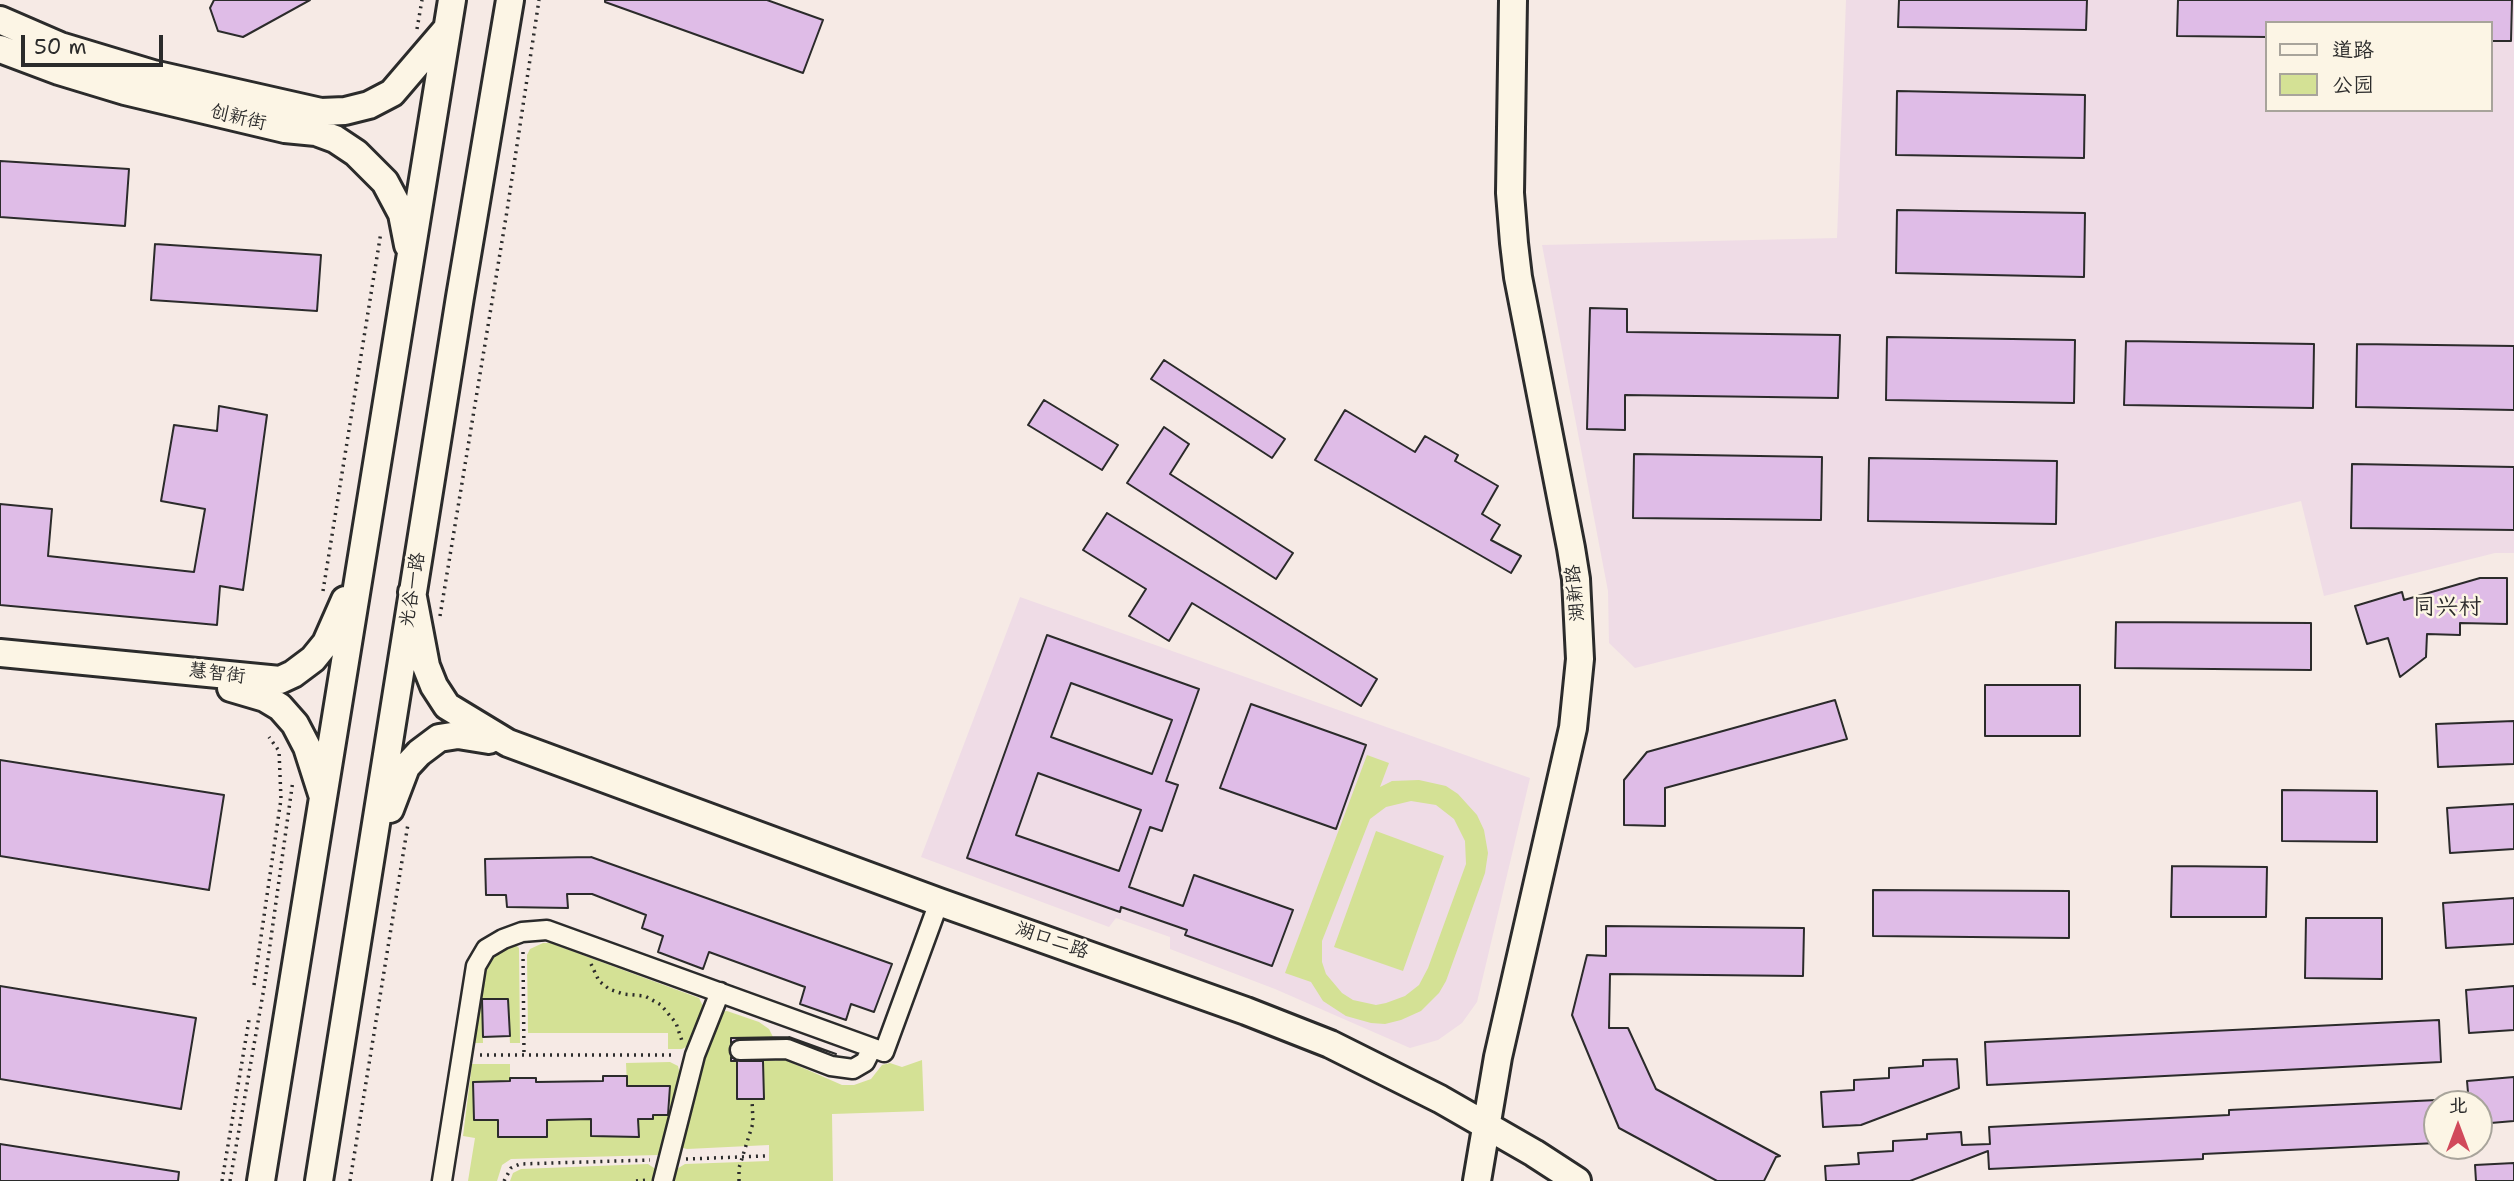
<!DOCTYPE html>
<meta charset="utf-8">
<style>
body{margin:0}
#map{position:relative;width:2514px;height:1181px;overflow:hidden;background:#f6eae5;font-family:"Shantell Sans","LXGW WenKai TC",sans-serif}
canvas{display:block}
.legend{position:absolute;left:2265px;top:21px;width:228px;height:91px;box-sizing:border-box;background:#fcf5e5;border:2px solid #a8a49b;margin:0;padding:9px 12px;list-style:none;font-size:21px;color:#2b2b2b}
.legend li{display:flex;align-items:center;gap:14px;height:35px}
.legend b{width:35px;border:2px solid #a8a49b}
.north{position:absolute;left:2423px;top:1090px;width:70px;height:70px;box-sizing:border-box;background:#fcf5e5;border:2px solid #a8a49b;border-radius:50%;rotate:0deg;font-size:19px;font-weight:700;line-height:28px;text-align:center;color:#2b2b2b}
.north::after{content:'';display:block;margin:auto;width:24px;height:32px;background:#d1495b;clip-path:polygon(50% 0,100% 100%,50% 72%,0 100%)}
.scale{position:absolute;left:21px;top:35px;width:142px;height:32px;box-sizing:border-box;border:4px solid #2b2b2b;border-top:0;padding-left:9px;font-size:21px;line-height:24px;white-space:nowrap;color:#2b2b2b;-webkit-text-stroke:5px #fcf5e5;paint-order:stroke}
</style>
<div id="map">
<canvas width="2514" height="1181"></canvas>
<ul class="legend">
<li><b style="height:9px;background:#fcf5e5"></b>道路</li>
<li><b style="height:19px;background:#d4e195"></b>公园</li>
</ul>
<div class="north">北</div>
<div class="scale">50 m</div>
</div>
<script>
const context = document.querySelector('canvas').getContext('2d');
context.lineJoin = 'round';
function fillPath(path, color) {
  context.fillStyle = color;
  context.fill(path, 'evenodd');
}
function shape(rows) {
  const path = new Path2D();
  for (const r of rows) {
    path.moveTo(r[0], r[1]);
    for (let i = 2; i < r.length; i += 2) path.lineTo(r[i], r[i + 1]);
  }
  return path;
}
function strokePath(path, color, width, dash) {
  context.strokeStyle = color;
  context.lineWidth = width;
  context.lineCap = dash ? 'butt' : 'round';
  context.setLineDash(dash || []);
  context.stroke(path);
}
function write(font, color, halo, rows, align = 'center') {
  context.font = font + ' "Shantell Sans","LXGW WenKai TC",sans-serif';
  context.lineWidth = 5;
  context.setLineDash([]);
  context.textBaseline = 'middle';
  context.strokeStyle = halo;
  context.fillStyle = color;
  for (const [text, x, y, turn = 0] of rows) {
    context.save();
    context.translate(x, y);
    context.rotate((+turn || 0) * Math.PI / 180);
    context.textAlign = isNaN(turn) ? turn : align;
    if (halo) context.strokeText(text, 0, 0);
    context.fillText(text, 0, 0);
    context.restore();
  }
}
fillPath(shape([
 [1846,0,2514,0,2514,553,2495,553,2324,596,2301,501,1635,668,1609,643,1608,591,1542,245,1837,238],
 [2267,23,2491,23,2491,110,2267,110],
 [1020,597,1530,778,1477,1002,1462,1023,1438,1040,1410,1048,1275,989,1170,949,1170,937,1116,918,1109,927,921,857]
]), '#efdce6');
fillPath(shape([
 [1367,755,1389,763,1380,787,1392,781,1419,780,1446,786,1458,794,1477,815,1484,830,1488,853,1485,873,1446,981,1439,993,1421,1011,1401,1020,1385,1024,1371,1023,1346,1016,1323,1001,1311,982,1285,973],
 [1411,801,1436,805,1454,819,1465,841,1466,864,1428,968,1419,985,1405,996,1386,1003,1376,1005,1353,1000,1342,993,1326,974,1322,962,1322,941,1370,819,1386,807],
 [1376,831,1444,856,1403,971,1334,947],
 [513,942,519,948,520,1043,510,1043,507,999,482,1000,483,1043,473,1043,482,966,490,953],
 [543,943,550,943,699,998,705,1010,690,1045,682,1049,668,1049,668,1033,528,1033,527,955,530,949],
 [727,1011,759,1022,769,1029,773,1037,731,1038,731,1061,737,1061,738,1099,764,1099,763,1061,785,1060,842,1085,854,1085,871,1079,882,1065,890,1063,902,1067,922,1060,924,1111,832,1114,833,1181,670,1181,675,1170,685,1164,769,1161,769,1145,687,1149,683,1148,680,1140,701,1056,721,1012],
 [670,1062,678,1066,682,1084,664,1151,658,1155,511,1159,502,1165,497,1181,468,1181,475,1138,463,1136,472,1064,510,1064,510,1087,498,1120,499,1137,546,1137,547,1120,591,1119,592,1136,638,1136,638,1119,653,1119,653,1115,670,1115,670,1086,627,1086,626,1063],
 [648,1164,657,1170,656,1181,510,1181,513,1173,521,1169]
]), '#d4e195');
const building = shape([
 [214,0,310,0,243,37,218,31,210,8,214,0],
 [605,0,767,0,823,20,803,73,605,2,605,0],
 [1899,0,2087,0,2086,30,1898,27,1899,0],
 [2178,0,2512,0,2511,41,2491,41,2491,23,2267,23,2267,37,2177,36,2178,0],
 [1897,91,2085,95,2084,158,1896,155,1897,91],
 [0,161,129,169,125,226,0,217,0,161],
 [1897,210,2085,213,2084,277,1896,273,1897,210],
 [155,244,321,255,317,311,151,300,155,244],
 [1590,308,1627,309,1627,332,1840,335,1838,398,1625,395,1625,430,1587,429,1590,308],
 [1887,337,2075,340,2074,403,1886,400,1887,337],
 [2126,341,2314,344,2313,408,2124,405,2126,341],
 [2357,344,2514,346,2514,410,2356,407,2357,344],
 [1164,360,1285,439,1272,458,1151,379,1164,360],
 [1044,400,1118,445,1102,470,1028,425,1044,400],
 [219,406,267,415,243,590,220,586,217,625,0,605,0,504,52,509,48,556,194,572,205,509,161,501,174,425,217,431,219,406],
 [1345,410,1415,452,1425,436,1458,455,1455,461,1498,486,1482,514,1500,525,1491,540,1521,556,1511,573,1315,460,1345,410],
 [1164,427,1189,444,1170,474,1293,553,1276,579,1127,483,1164,427],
 [1634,454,1822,457,1821,520,1633,518,1634,454],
 [1869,458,2057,461,2056,524,1868,521,1869,458],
 [2352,464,2514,467,2514,530,2351,528,2352,464],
 [1107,513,1377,679,1361,706,1192,603,1169,641,1129,616,1146,589,1083,550,1107,513],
 [2480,578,2507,578,2507,624,2460,623,2460,635,2427,634,2426,657,2400,677,2388,638,2367,644,2355,606,2402,592,2404,600,2480,578],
 [2116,622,2311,623,2311,670,2115,668,2116,622],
 [1047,635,1199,689,1166,781,1178,785,1162,831,1150,827,1129,887,1183,906,1194,875,1293,910,1272,966,1185,935,1187,930,1121,907,1120,912,967,858,1047,635],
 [1071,683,1172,720,1152,774,1051,737,1071,683],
 [1038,773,1141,810,1119,871,1016,835,1038,773],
 [1985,685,2080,685,2080,736,1985,736,1985,685],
 [1835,700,1847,739,1665,788,1665,826,1624,825,1624,780,1647,752,1835,700],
 [1251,704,1366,745,1336,829,1220,788,1251,704],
 [2514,721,2514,764,2438,767,2436,724,2514,721],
 [0,760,224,795,209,890,0,856,0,760],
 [2282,790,2377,791,2377,842,2282,841,2282,790],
 [2514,804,2514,849,2450,853,2447,808,2514,804],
 [591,857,892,964,874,1012,851,1004,846,1020,800,1004,805,987,709,952,703,969,658,952,663,936,642,928,646,915,592,894,567,894,568,908,507,907,506,895,486,895,485,859,591,857],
 [2172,866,2267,867,2266,917,2171,917,2172,866],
 [1873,890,2069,891,2069,938,1873,936,1873,890],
 [2514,898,2514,944,2446,948,2443,903,2514,898],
 [2306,918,2382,918,2382,979,2305,978,2306,918],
 [1606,926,1804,928,1803,976,1610,974,1609,1028,1628,1028,1656,1089,1780,1156,1776,1157,1764,1181,1717,1181,1619,1128,1572,1015,1587,955,1606,956,1606,926],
 [0,986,196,1018,181,1109,0,1079,0,986],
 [2514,986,2514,1030,2469,1033,2466,990,2514,986],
 [482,999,508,999,510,1036,483,1037,482,999],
 [2439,1020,2441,1062,1987,1085,1985,1042,2439,1020],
 [789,1037,836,1054,787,1038,740,1039,731,1043,731,1038,789,1037],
 [731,1057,740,1061,763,1061,764,1099,737,1099,737,1061,731,1061,731,1057],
 [1957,1059,1959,1088,1861,1125,1823,1127,1821,1092,1854,1090,1854,1080,1889,1078,1889,1068,1923,1066,1923,1060,1957,1059],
 [603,1076,627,1076,627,1086,670,1086,668,1115,653,1115,653,1119,638,1119,639,1137,591,1136,591,1119,547,1120,547,1137,498,1137,498,1120,474,1120,473,1082,510,1081,510,1078,536,1078,536,1082,603,1081,603,1076],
 [2514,1077,2514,1121,2479,1124,2479,1104,2469,1104,2467,1081,2514,1077],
 [2437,1100,2437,1143,2203,1154,2203,1159,1989,1169,1988,1151,1910,1181,1826,1181,1825,1166,1859,1164,1858,1153,1893,1151,1893,1141,1927,1139,1927,1134,1961,1132,1962,1145,1990,1144,1989,1127,2229,1115,2229,1110,2437,1100],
 [0,1144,179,1172,178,1181,0,1181,0,1144],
 [2514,1163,2514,1181,2476,1181,2475,1165,2514,1163]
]);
fillPath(building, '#dfbce7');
strokePath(building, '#2b2b2b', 2);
const street = shape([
 [740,1050,787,1049,831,1066,853,1069,865,1062,872,1048],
 [442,1181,476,966,486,949,503,939,522,932,547,930,884,1052,939,902],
 [663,1181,695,1055,720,992]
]);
const secondary = shape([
 [0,20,60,46,153,74,321,112,345,111,369,105,392,93,446,30],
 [0,49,59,71,125,91,285,129,316,132,335,139,356,153,385,182,402,214,408,245],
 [412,592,426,666,434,686,447,706,508,743,939,902,1246,1011,1330,1044,1440,1099,1534,1153,1577,1181],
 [0,653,280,680,293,674,313,659,326,643,345,600],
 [231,688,265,698,280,707,295,724,307,747,322,794],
 [390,809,406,767,419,753,439,738,458,735,489,740],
 [261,1181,452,0],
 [319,1181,460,297,510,0],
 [1477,1181,1498,1057,1573,728,1580,659,1576,579,1571,548,1518,277,1514,243,1510,193,1513,0]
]);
strokePath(street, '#2b2b2b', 23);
strokePath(secondary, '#2b2b2b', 32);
strokePath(shape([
 [417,29,422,0],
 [323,591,381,232],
 [440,616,507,211,539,0],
 [523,952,524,1055],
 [591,964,599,981,609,989,623,994,645,996,661,1005,676,1023,682,1041],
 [254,985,281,799,279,751,269,737],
 [480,1055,676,1055],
 [686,1159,765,1156],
 [222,1181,249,1020],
 [230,1181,264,988,293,780],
 [350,1181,408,824],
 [504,1181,511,1168,520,1164,650,1160],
 [636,1181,648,1180],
 [739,1181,739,1168,753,1123,752,1099]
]), '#2b2b2b', 3.5, [2, 5]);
strokePath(street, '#fcf5e5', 18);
strokePath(secondary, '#fcf5e5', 26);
write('19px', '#2b2b2b', '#fcf5e5', [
 ["创新街",238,118,13],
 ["光谷一路",413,590,-81],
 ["湖新路",1576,593,-95],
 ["慧智街",217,674,7],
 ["湖口二路",1052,941,19]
]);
write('23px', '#2b2b2b', '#fcf5e5', [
 ["同兴村",2447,608]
]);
</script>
